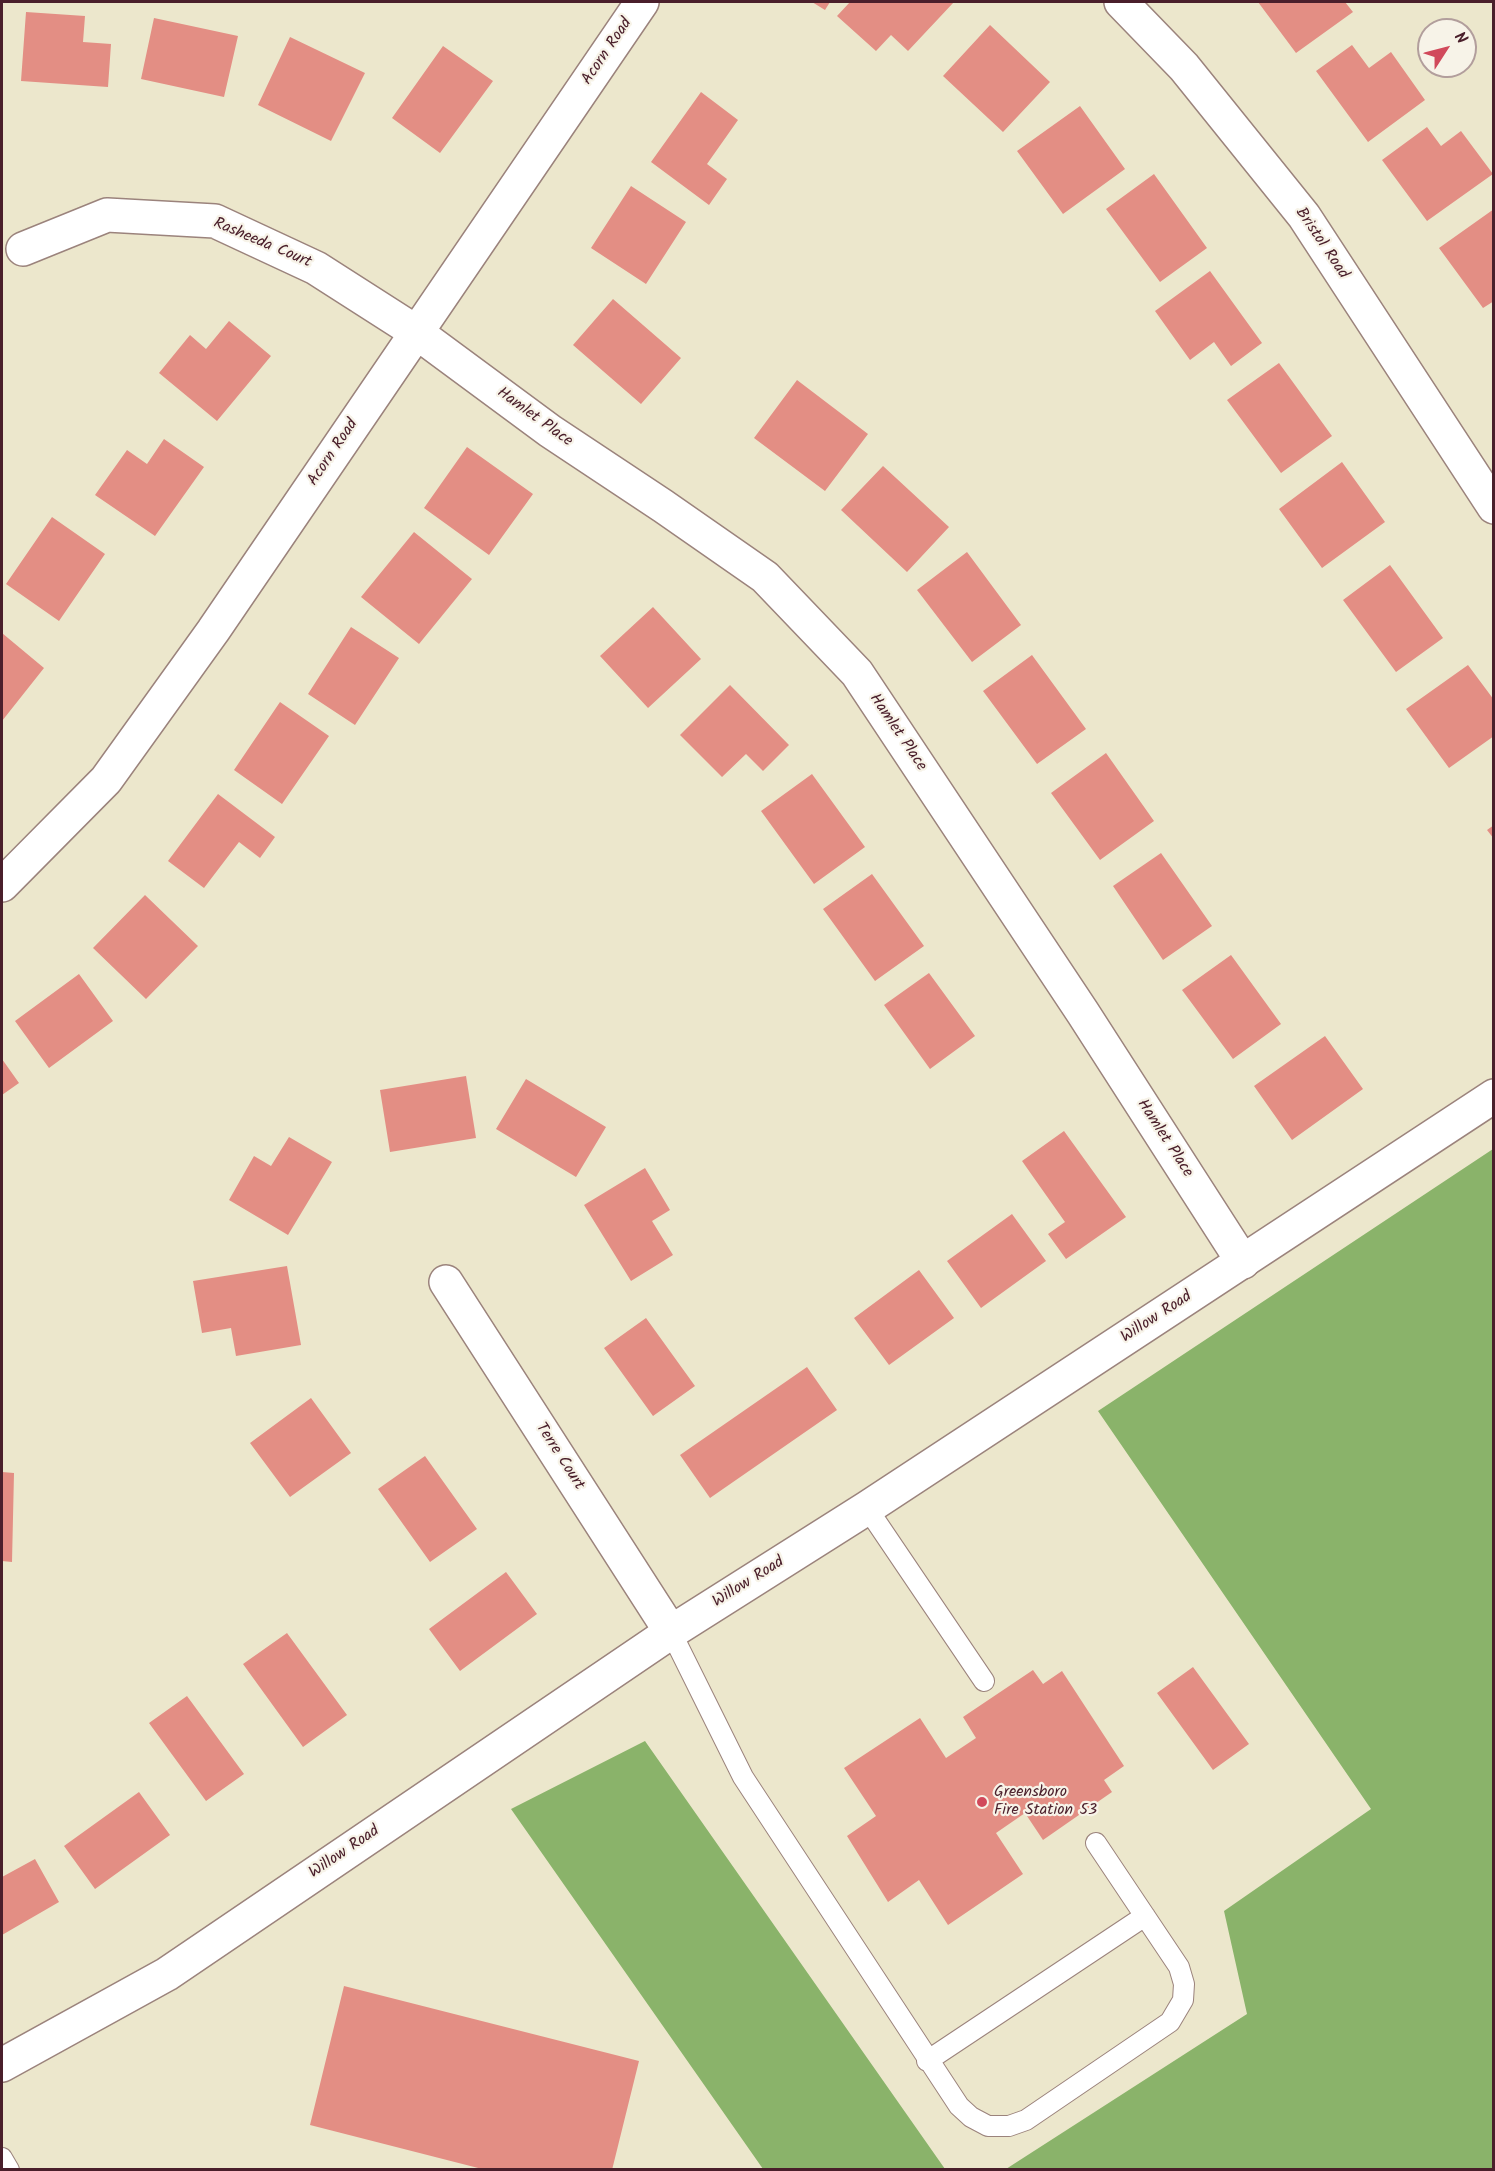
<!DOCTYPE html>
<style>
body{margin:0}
#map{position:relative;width:1495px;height:2171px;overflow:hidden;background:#ece7cc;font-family:Kalam,sans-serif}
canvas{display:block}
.frame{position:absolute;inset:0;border:3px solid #4a1f2b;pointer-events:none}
.north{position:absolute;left:1417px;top:18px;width:60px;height:60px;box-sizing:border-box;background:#f7f3e8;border:2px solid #b29e9c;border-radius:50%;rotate:54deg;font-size:16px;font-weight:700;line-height:24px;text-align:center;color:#4a1f2b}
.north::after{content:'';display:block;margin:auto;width:21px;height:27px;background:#d1495b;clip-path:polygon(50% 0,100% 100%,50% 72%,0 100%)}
</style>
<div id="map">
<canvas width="1495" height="2171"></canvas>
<div class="frame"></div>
<div class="north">N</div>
</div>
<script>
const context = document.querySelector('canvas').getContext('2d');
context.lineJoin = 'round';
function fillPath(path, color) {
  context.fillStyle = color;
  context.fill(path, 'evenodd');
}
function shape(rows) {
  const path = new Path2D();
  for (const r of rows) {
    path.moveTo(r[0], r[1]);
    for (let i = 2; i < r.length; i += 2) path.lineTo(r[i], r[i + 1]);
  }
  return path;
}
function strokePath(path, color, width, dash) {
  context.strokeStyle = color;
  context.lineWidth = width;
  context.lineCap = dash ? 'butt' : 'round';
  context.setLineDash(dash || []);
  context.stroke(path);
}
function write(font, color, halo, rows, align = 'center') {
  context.font = font + ' Kalam,sans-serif';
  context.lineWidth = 4.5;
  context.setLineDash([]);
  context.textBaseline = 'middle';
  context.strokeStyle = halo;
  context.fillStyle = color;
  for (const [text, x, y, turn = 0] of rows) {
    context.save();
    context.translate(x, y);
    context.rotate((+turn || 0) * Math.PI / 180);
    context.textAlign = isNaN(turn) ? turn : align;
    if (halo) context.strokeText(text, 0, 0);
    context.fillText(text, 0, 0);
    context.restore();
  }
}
fillPath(shape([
 [1493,1149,1493,2169,1006,2169,1247,2014,1224,1911,1371,1809,1098,1411],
 [645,1741,945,2169,763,2169,511,1809]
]), '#8ab36a');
fillPath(shape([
 [812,2,830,2,825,10],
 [850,2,954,2,908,51,891,35,876,51,837,16],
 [1258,2,1345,2,1353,12,1296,53],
 [26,12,85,16,83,42,111,44,108,87,21,81],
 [154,18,238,36,224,97,141,79],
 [990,25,1050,82,1003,132,943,76],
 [290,37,365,73,331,141,258,105],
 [1352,45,1369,68,1391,52,1425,100,1368,142,1316,71],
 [443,46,493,81,440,153,392,118],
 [701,92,738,120,707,164,727,179,709,205,651,162],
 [1080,106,1125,169,1063,214,1017,151],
 [1427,127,1441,146,1461,131,1493,174,1427,221,1382,160],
 [1154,174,1207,248,1160,282,1106,209],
 [631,186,686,222,646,284,591,248],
 [1494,209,1494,301,1483,308,1439,248],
 [1210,271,1262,343,1231,366,1214,342,1190,360,1155,311],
 [613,299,681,358,641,404,573,345],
 [229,321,271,356,217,421,159,373,190,335,206,349],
 [1279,363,1332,436,1281,473,1227,400],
 [797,380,868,434,825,491,754,438],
 [164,439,204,467,155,536,95,495,127,450,147,464],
 [467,447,533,494,489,555,424,508],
 [1342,462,1385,522,1322,568,1279,509],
 [883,466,949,527,907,572,841,510],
 [52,517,105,554,59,621,6,584],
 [414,532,472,579,419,644,361,597],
 [967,552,1021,625,972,662,917,590],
 [1390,565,1443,638,1396,672,1343,600],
 [653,607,701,659,648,708,600,656],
 [351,627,399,658,355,725,308,694],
 [2,633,44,668,2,721],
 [1032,655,1086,729,1037,764,983,691],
 [1468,665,1494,700,1494,736,1449,768,1406,709],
 [730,685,789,745,763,771,746,754,722,777,680,735],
 [280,702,329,736,282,804,234,770],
 [1106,753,1154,821,1100,860,1051,793],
 [812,774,865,847,814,884,761,811],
 [218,794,275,837,260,858,239,842,204,888,168,861],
 [1494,825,1494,839,1487,830],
 [1161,853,1212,926,1163,960,1113,886],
 [872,874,924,946,875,981,823,909],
 [145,895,198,946,146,999,93,948],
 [1231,955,1281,1024,1233,1059,1182,990],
 [929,973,975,1036,930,1069,884,1005],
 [79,974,113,1021,49,1068,15,1021],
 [1325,1036,1363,1089,1292,1140,1254,1086],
 [2,1059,19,1083,2,1095],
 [466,1076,476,1138,390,1152,380,1090],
 [526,1079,606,1127,576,1177,496,1129],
 [1064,1131,1126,1217,1066,1259,1048,1234,1065,1222,1022,1161],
 [289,1137,332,1162,288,1235,229,1200,254,1156,271,1166],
 [645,1168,670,1210,652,1221,673,1255,631,1281,584,1205],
 [1012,1214,1046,1261,981,1308,947,1261],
 [287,1266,301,1345,236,1356,231,1328,202,1333,193,1281],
 [919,1270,954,1318,889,1365,854,1318],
 [646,1318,695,1386,653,1416,604,1348],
 [807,1367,837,1410,710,1498,680,1455],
 [311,1398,351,1453,290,1497,250,1443],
 [425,1456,477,1529,430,1562,378,1489],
 [2,1472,14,1473,12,1562,2,1561],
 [506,1572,537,1614,460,1671,429,1629],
 [287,1633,347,1715,303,1747,243,1664],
 [1193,1667,1249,1744,1213,1770,1157,1693],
 [1033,1670,1043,1684,1062,1671,1124,1766,1104,1780,1112,1792,1043,1840,1025,1813,996,1833,1023,1874,948,1925,919,1880,888,1902,847,1836,876,1816,844,1768,920,1718,946,1758,976,1738,963,1717],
 [187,1696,244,1774,206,1801,149,1723],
 [139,1792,170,1835,95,1889,64,1846],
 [35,1859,59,1902,2,1935,2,1877],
 [344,1986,639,2061,612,2170,486,2170,310,2125]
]), '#e38e84');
const service = shape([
 [867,1508,984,1681],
 [671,1632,743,1777,959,2106,971,2117,988,2126,1009,2126,1026,2120,1170,2022,1183,2000,1184,1984,1179,1967,1096,1843],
 [927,2061,1145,1916],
 [2,2158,9,2170]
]);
const minor = shape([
 [1121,2,1184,67,1304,216,1494,507],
 [23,249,107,215,215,221,316,268,416,332,550,431,663,506,765,577,857,673,1083,1013,1243,1262],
 [2,885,106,780,213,631,642,2],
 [446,1282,671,1632]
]);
const tertiary = shape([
 [2,2065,167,1974,671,1632,867,1508,1494,1096]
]);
strokePath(service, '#9b837c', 22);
strokePath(minor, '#9b837c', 36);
strokePath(tertiary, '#9b837c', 36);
strokePath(service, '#fff', 20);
strokePath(minor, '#fff', 33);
strokePath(tertiary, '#fff', 33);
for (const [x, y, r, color] of [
 [982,1802,6,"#d1495b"]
]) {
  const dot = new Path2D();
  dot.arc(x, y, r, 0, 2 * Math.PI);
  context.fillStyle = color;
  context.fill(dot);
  strokePath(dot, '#f7f3e8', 2);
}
write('16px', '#4a1f2b', '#f7f3e8', [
 ["Acorn Road",608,52,-56],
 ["Rasheeda Court",262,244,23],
 ["Bristol Road",1321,244,56],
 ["Hamlet Place",534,418,36],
 ["Acorn Road",334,453,-56],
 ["Hamlet Place",897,733,56],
 ["Hamlet Place",1164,1139,57],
 ["Willow Road",1157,1318,-33],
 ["Terre Court",559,1457,57],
 ["Willow Road",749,1583,-32],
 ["Willow Road",345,1853,-34]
]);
write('16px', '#4a1f2b', '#f7f3e8', [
 ["Greensboro",994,1793],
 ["Fire Station 53",994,1811]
], 'left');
</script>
